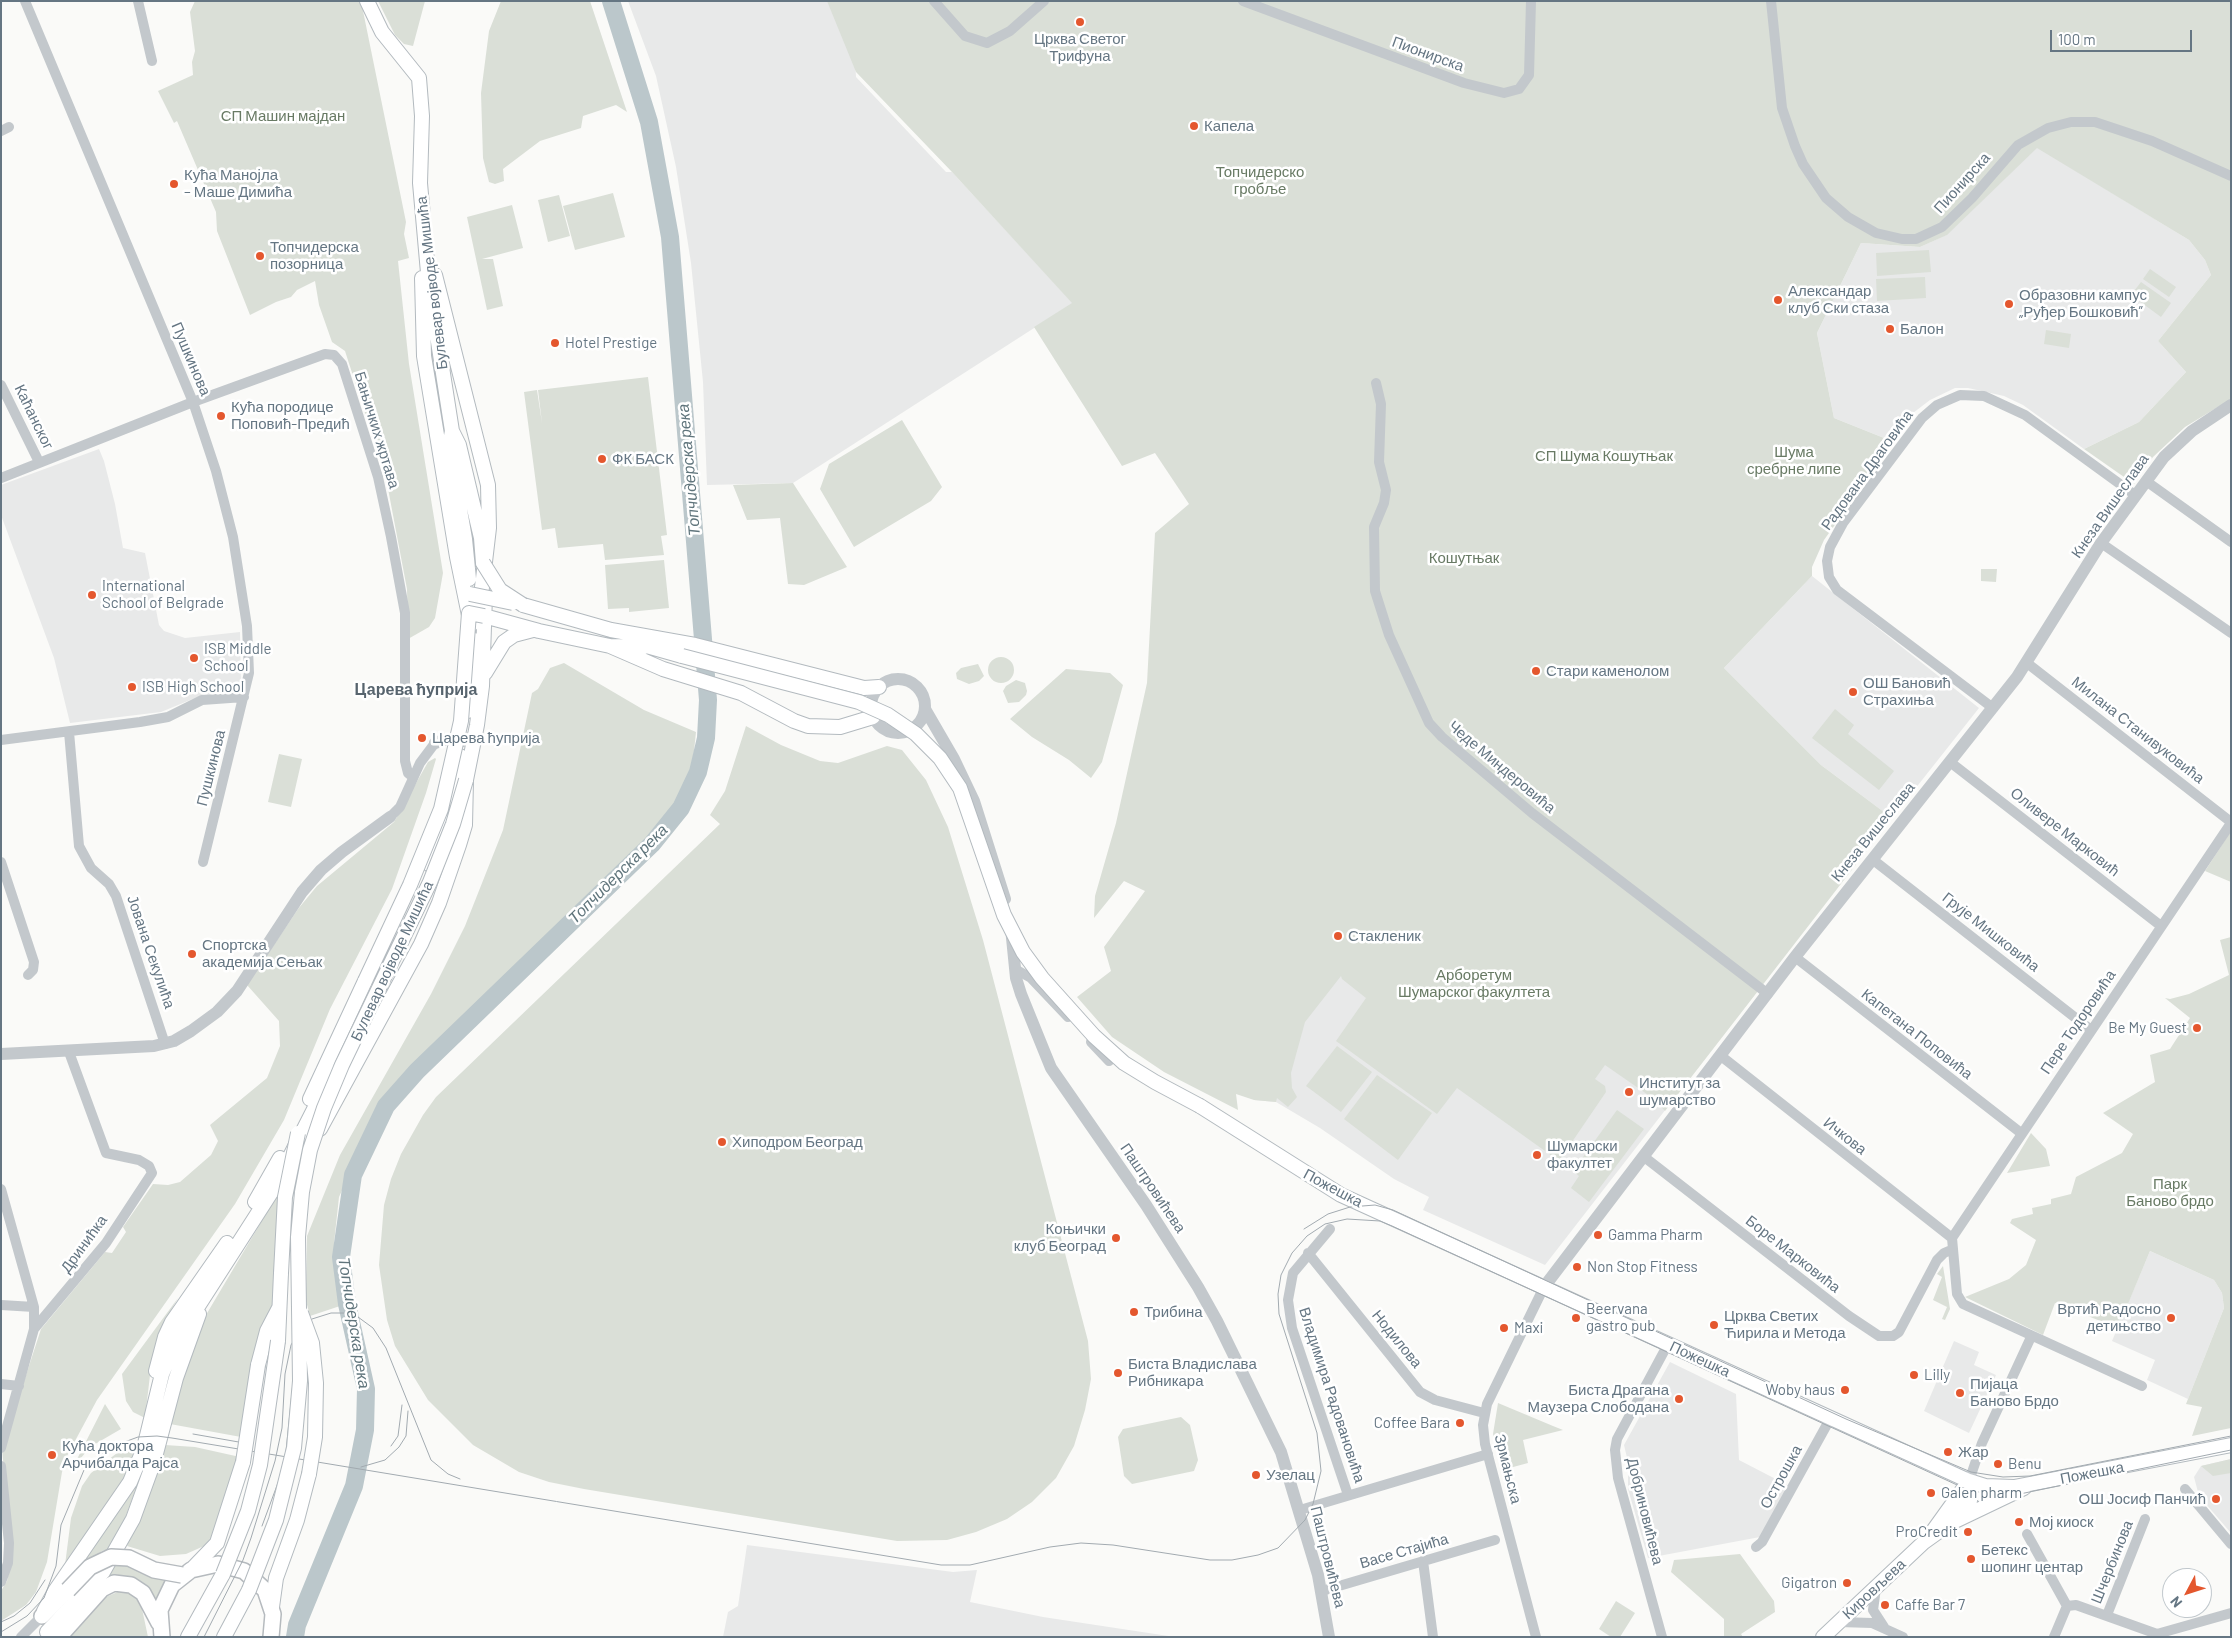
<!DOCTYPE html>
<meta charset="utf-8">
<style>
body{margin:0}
#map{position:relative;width:2232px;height:1638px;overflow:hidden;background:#fafaf8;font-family:Barlow,sans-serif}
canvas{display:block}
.frame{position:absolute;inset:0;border:2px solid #657683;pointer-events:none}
.north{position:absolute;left:2162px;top:1568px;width:50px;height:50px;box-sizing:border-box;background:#fff;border:1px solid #c1c8cd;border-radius:50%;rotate:230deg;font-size:14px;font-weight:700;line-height:20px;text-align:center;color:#657683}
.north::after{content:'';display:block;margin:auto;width:18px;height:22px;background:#e4572e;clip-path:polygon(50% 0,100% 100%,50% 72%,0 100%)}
.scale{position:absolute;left:2050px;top:30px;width:142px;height:22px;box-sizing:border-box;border:2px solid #657683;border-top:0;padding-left:6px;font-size:15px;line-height:18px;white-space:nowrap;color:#657683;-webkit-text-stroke:4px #fff;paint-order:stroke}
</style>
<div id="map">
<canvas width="2232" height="1638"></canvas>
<div class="frame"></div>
<div class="north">N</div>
<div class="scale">100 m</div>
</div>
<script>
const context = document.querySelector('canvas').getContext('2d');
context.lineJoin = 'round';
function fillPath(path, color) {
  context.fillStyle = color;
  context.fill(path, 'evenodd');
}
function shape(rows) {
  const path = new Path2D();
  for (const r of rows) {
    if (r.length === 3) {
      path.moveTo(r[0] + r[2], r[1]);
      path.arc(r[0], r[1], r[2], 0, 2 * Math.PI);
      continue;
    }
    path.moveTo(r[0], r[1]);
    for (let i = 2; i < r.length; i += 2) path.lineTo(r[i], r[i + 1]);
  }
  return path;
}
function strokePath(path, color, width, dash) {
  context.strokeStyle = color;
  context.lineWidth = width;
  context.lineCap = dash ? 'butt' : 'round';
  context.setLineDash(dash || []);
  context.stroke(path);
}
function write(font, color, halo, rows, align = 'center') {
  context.font = font + ' Barlow,sans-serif';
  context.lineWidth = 5;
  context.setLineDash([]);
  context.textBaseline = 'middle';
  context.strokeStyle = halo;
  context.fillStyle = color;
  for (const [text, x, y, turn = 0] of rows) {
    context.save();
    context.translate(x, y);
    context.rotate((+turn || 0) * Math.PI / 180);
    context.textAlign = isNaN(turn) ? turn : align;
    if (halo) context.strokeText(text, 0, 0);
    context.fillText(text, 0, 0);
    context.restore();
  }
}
fillPath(shape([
 [628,1,852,1,856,77,946,172,952,172,1073,303,793,483,707,485,703,382,691,263,676,167,656,76],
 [2037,147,2189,240,2205,260,2211,275,2158,341,2186,372,2139,422,2084,449,2023,405,2004,396,1968,388,1955,388,1930,400,1913,413,1894,442,1834,418,1817,333,1861,243,1920,247,1946,235],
 [99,449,104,461,115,504,123,548,145,553,159,625,164,631,185,638,240,632,241,688,200,696,161,712,70,723,54,658,1,515,1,485],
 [1812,576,1979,708,1892,818,1821,765,1724,668],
 [1168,957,1756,993,1545,1265,1423,1210,1429,1197,1394,1179,1320,1128,1276,1102,1254,1100],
 [2150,1251,2214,1280,2222,1293,2224,1308,2188,1399,2147,1380,2155,1360,2112,1341],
 [1954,1341,1979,1352,1974,1365,1996,1375,1969,1433,1924,1411],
 [1670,1362,1736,1394,1739,1460,1793,1488,1760,1537,1648,1558,1628,1489,1628,1462,1624,1445],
 [2231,1459,2231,1533,2199,1496,2194,1477,2201,1466],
 [747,1545,953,1572,977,1570,970,1602,1043,1617,1175,1637,723,1637,728,1612,738,1606]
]), '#e8e9e9');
fillPath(shape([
 [195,1,361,1,406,222,404,234,409,258,398,261,409,364,443,573,435,618,429,627,408,639,407,589,386,478,345,351,332,342,319,305,315,281,297,290,291,297,276,302,250,315,217,231,216,212,177,121,174,123,158,91,193,75,192,62,195,51,190,12],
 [378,1,425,1,413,46,404,44,395,35],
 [501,1,590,1,627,112,616,105,583,116,581,128,540,141,503,169,504,181,495,184,489,182,483,158,481,93,489,31],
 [827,1,2231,1,2231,399,2185,427,2153,457,2134,484,2084,449,2139,422,2186,372,2158,341,2211,275,2205,260,2189,240,2037,148,1947,235,1920,247,1861,243,1817,333,1834,418,1894,442,1824,540,1812,567,1812,576,1724,668,1821,765,1892,818,1665,1111,1654,1099,1605,1065,1595,1079,1605,1086,1606,1092,1559,1161,1457,1088,1437,1114,1336,1041,1366,998,1342,979,1341,976,1305,1022,1291,1073,1292,1088,1297,1097,1288,1107,1277,1098,1276,1102,1254,1100,1236,1094,1238,1110,1164,1072,1112,1037,1077,997,1111,971,1104,947,1145,891,1124,881,1094,918,1095,896,1116,823,1147,683,1155,533,1189,504,1155,453,1122,466,1034,327,1072,303,952,172,856,72],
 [613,193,625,237,575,250,563,206],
 [559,195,570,236,548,242,538,200],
 [512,205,523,248,482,259,493,259,503,306,487,310,467,217],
 [1929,250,1931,272,1877,276,1876,253],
 [2150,269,2176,287,2169,297,2143,279],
 [1925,277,1926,298,1877,301,1876,279],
 [2141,282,2171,303,2161,317,2131,295],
 [2046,330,2071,334,2069,348,2044,344],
 [648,377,667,535,661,536,664,555,605,560,603,544,558,548,555,528,542,530,524,392,537,390,542,423,538,390],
 [902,420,942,487,931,501,854,547,820,489,829,464],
 [793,483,847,567,804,585,788,584,780,518,747,520,733,485],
 [664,560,669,608,629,612,629,608,608,609,605,565],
 [1981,569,1997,569,1996,582,1981,581],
 [1001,670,13],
 [564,663,644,710,696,732,690,789,625,865,517,966,393,1089,366,1138,339,1197,334,1243,335,1272,340,1306,310,1316,306,1301,307,1236,340,1155,431,994,465,926,503,830,532,693,538,689,550,668],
 [978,664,984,676,979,681,969,684,957,679,956,673,961,668],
 [1066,669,1110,673,1123,685,1102,762,1091,778,1069,760,1032,737,1010,719],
 [1016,680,1025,683,1027,691,1026,695,1019,702,1008,703,1003,691,1006,686],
 [1835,709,1854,725,1848,734,1894,771,1879,790,1812,738],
 [746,726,781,745,820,761,838,763,887,746,902,750,926,780,948,827,983,940,1088,1341,1091,1379,1085,1410,1074,1446,1056,1478,1032,1502,1007,1519,976,1532,947,1540,897,1541,584,1489,549,1482,519,1472,473,1445,428,1400,395,1346,387,1320,379,1265,384,1205,391,1179,401,1154,423,1115,436,1097,720,824,710,815,725,791],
 [279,754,302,759,291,807,268,802],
 [435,758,436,759,426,793,392,889,330,1009,284,1120,235,1204,97,1400,68,1454,62,1472,47,1562,36,1592,26,1605,1,1621,1,1591,7,1581,12,1558,2,1449,41,1329,105,1252,112,1253,126,1232,123,1227,153,1184,168,1185,180,1182,211,1155,218,1141,210,1125,267,1078,280,1046,279,1021,247,985,298,909,317,886,394,822,428,762],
 [2231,831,2230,857,2231,882,2205,871],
 [2231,937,2231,1428,2192,1436,2202,1407,2186,1404,2224,1308,2222,1293,2214,1280,2150,1251,2118,1328,2055,1303,2043,1335,1965,1297,2009,1279,2026,1265,2036,1240,2010,1223,2012,1219,2033,1214,2032,1208,2051,1204,2051,1199,2071,1194,2076,1177,2122,1153,2133,1134,2103,1113,2155,1082,2150,1055,2170,1049,2190,1018,2165,998,2170,999,2189,994,2229,975,2220,940],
 [1337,1046,1372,1072,1341,1112,1306,1086],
 [1377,1075,1432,1113,1398,1160,1344,1119],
 [1617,1110,1644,1129,1589,1202,1571,1188,1579,1176,1573,1171],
 [2031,1133,2046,1149,2050,1166,2007,1173],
 [279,1192,275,1304,259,1338,251,1367,241,1437,170,1424,184,1372,200,1325],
 [1943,1266,1950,1309,1945,1320,1942,1319,1947,1307,1933,1300,1942,1277,1937,1274],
 [178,1298,163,1324,152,1358,145,1418,133,1412,126,1401,122,1374],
 [1498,1403,1553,1426,1563,1430,1523,1440,1528,1463,1502,1470,1493,1434],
 [105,1404,121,1429,90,1447,72,1469],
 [1181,1417,1190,1425,1198,1460,1194,1471,1132,1484,1124,1476,1118,1437,1123,1429],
 [165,1445,195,1447,240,1457,214,1535,204,1546,186,1554,160,1556,127,1546],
 [139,1448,125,1480,65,1565,71,1518,82,1486,91,1473,121,1450],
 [149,1453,114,1548,102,1551,80,1567],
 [2231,1459,2231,1473,2213,1476,2201,1466],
 [1740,1554,1774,1601,1775,1612,1741,1634,1743,1637,1724,1637,1724,1619,1671,1572,1674,1560],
 [125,1561,169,1578,156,1601,134,1583,98,1584,115,1562],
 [122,1590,131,1592,141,1604,148,1637,70,1637,106,1597],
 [1616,1601,1635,1613,1620,1637,1611,1637,1599,1629]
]), '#dadfd7');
strokePath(shape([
 [295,1637,297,1625,354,1486,365,1430,366,1389,347,1304,341,1257,353,1175,386,1106,417,1071,652,844,681,808,698,772,706,738,708,700,670,237,649,122,611,1]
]), '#bbc7cb', 18);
const secondary = shape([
 [367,1,382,32,419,78,422,116,420,183,429,284,452,431,459,445,481,538,483,563],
 [435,275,488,485,489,528,480,604],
 [422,278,424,356,457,557,471,625],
 [452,431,449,446,465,539,469,579],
 [523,605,611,630,695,645,864,688,879,687],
 [484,616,539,631,610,646,644,647],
 [636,643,682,656],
 [610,646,663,669,741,693,794,721,808,726,840,727,873,717],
 [485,673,504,642,514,635,533,630],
 [468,711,474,640],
 [430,865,449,804,460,756],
 [310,1099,365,981],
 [1200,1106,1341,1195,1969,1481,1985,1486,2014,1487,2231,1445],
 [320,1129,421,944,439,903,459,845,465,825,466,780,477,725,482,686,485,596],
 [255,1202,280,1158],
 [278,1341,281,1273],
 [258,1365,267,1331,279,1308],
 [156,1371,165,1337,172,1322,227,1243],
 [1955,1521,2024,1488],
 [1933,1531,1969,1481],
 [191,1570,217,1543,243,1462],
 [272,1607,276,1578,297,1520,309,1474],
 [44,1611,55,1591,130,1482,144,1448,162,1374,179,1336,274,1188,333,1072],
 [47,1632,103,1572,133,1519,154,1461,176,1378,199,1314],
 [188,1637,223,1574],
 [224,1637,249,1590],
 [1823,1637,1924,1542,1952,1522,1970,1501,1969,1481]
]);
const primary = shape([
 [42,1616,68,1590],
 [59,1637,102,1589,114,1583,131,1585,143,1593,159,1623],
 [162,1637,160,1610,172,1585,191,1570,218,1564,244,1571,265,1590,273,1614,271,1637]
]);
strokePath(secondary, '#b3babf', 16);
strokePath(primary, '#b5babe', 18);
strokePath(shape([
 [25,1,193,402,216,471,233,537,247,626,249,673,203,862],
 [138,1,152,61],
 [934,1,965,36,987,43,1010,31,1044,1],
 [1243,1,1464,83,1504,93,1519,89,1529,75,1531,1],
 [1771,1,1782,108,1795,146,1803,164,1826,198,1848,217,1876,233,1902,239,1916,239,1942,227,1972,198,2018,145,2048,128,2071,122,2095,122,2152,141,2231,176],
 [1,131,9,127],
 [1376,383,1381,404,1379,462,1386,490,1384,503,1374,527,1375,591,1389,635,1429,723,1442,737,1532,813,1768,994],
 [1,385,39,462],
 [1,478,193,402,325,354,334,355,342,364,378,477,391,537,405,613,405,761,408,773,413,777],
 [2146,481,2231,542],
 [2101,543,2231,633],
 [2027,663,2231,822],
 [1993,708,1837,590,1829,577,1827,561,1830,547,1843,523,1922,418,1937,405,1960,395,1984,396,2025,415,2135,495],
 [69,732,79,846,91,868,109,884,116,896,165,1044],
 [1,740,140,722,168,717,202,700,244,697],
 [1950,762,2161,926],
 [390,817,400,807,420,763,435,743],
 [1872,859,2091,1030],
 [1,862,34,962,33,970,28,975],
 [1795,957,2021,1133],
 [1015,969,1031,978,1068,1017],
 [1091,1042,1109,1061],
 [1721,1056,1952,1238],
 [1643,1156,1849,1316,1879,1336,1893,1336,1899,1332,1937,1260,1944,1253,1951,1250],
 [1,1189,34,1307,34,1329,1,1448],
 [1330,1229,1293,1273,1288,1300,1292,1328,1348,1495],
 [1308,1253,1420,1392,1435,1400,1484,1413],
 [1,1305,34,1307],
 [34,1329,106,1243,152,1173,149,1166,139,1160,106,1153,69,1052],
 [1,1384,19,1386],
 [2142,1386,1963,1304,1957,1294,1952,1238,2231,823],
 [1,1466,9,1543,8,1563,1,1582],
 [1969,1481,1982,1443,2031,1337],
 [2185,1489,2231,1544],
 [1300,1510,1488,1454],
 [2027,1534,2067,1606],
 [1756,1547,1762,1542,1830,1419],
 [1423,1561,1433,1637],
 [1876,1588,1873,1610,1884,1627],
 [1322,1591,1495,1540],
 [2067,1606,2076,1605,2157,1634,2231,1613],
 [2107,1615,2145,1519],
 [1839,1622,1872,1623,1903,1637],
 [21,1637,42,1616],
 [1536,1637,1485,1444,1483,1425,1487,1404,1544,1287],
 [1662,1637,1618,1478,1615,1450,1617,1439,1668,1344],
 [2054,1637,2067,1606]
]), '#c3c8cc', 10);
strokePath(shape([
 [898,706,27],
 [925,709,954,759,974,801,1005,899],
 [435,743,447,739,463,741],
 [1011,928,1016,978,1021,994,1051,1068,1146,1205,1198,1287,1217,1321,1281,1452,1318,1575,1329,1637],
 [1,1054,154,1046,174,1041,191,1031,217,1012,237,991,302,892,321,870,342,852,390,817],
 [1544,1287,1795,957,2017,677,2101,543,2164,457,2192,431,2231,405]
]), '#c3c8cc', 12);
strokePath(secondary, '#fff', 14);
strokePath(primary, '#fff', 15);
strokePath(shape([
 [1304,1229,1328,1214,1350,1207,1375,1205,1393,1210,1846,1419,1971,1472,2003,1477,2030,1476,2231,1436],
 [193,1434,250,1444],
 [391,1446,398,1436,402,1405],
 [361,1467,385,1460,399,1447,406,1436,408,1411],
 [262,1526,279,1480,286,1451,295,1363],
 [1,1622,14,1616,30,1603,45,1580],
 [1,1632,27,1616,44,1598,56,1566,61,1525,84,1470,108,1448,138,1437,157,1436,172,1438,941,1565,970,1565,1050,1547,1081,1543,1113,1545,1210,1560,1232,1560,1258,1555,1278,1548,1305,1520,1313,1504,1321,1471,1317,1433,1279,1314,1278,1294,1281,1275,1292,1253,1307,1236,1325,1224,1347,1219,1380,1221,1392,1226,1968,1490,1987,1494,2015,1495,2231,1450],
 [204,1637,243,1560,251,1538,275,1461,282,1428,285,1374,291,1345,300,1329,312,1319,331,1313,345,1313,358,1317,373,1328,386,1348,431,1460,448,1474,460,1479]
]), '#a2aab0', 1);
const secondaryBridge = shape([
 [483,563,500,590,523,605],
 [470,594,513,603],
 [682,656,859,702,888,715,916,734,940,758,960,788,1004,915,1023,952,1042,978,1094,1036,1124,1063,1155,1082,1200,1106],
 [365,981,410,885,441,809,461,721,469,613,484,616],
 [281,1273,285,1197,298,1133],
 [301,1313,312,1343,316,1383,315,1437,309,1474],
 [243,1462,258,1365],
 [223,1574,248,1511,260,1465,278,1341],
 [249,1590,276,1520,294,1448,300,1381,298,1237,302,1192,310,1150,324,1108,342,1065,430,882,453,824,466,780]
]);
const primaryBridge = shape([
 [68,1590,90,1567,111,1557,129,1558,154,1570,182,1575]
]);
strokePath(secondaryBridge, '#b3babf', 16, []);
strokePath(primaryBridge, '#b5babe', 18, []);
strokePath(secondaryBridge, '#fff', 14);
strokePath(primaryBridge, '#fff', 15);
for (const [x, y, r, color] of [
 [1080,22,5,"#e4572e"],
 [1194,126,5,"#e4572e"],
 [174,184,5,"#e4572e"],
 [260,256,5,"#e4572e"],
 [1778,300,5,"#e4572e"],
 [2009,304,5,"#e4572e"],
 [1890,329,5,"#e4572e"],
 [555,343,5,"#e4572e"],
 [221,416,5,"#e4572e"],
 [602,459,5,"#e4572e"],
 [92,595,5,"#e4572e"],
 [194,658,5,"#e4572e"],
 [1536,671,5,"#e4572e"],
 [132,687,5,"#e4572e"],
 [1853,692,5,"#e4572e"],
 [422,738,5,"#e4572e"],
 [1338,936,5,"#e4572e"],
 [192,954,5,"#e4572e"],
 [2197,1028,5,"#e4572e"],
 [1629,1092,5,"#e4572e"],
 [722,1142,5,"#e4572e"],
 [1537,1155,5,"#e4572e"],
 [1598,1235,5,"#e4572e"],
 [1116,1238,5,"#e4572e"],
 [1577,1267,5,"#e4572e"],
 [1134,1312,5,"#e4572e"],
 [1576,1318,5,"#e4572e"],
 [2171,1318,5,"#e4572e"],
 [1714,1325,5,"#e4572e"],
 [1504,1328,5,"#e4572e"],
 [1118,1373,5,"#e4572e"],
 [1914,1375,5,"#e4572e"],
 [1845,1390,5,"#e4572e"],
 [1960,1393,5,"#e4572e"],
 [1679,1399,5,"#e4572e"],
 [1460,1423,5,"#e4572e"],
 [1948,1452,5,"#e4572e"],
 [52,1455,5,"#e4572e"],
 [1998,1464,5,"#e4572e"],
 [1256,1475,5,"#e4572e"],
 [1931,1493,5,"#e4572e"],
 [2216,1499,5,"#e4572e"],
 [2019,1522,5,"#e4572e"],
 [1968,1532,5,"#e4572e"],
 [1971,1559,5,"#e4572e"],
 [1847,1583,5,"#e4572e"],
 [1885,1605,5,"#e4572e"]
]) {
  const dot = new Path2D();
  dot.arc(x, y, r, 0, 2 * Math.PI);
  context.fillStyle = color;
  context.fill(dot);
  strokePath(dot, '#fff', 2);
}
write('15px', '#657683', '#fff', [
 ["Црква Светог",1080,39,"center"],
 ["Трифуна",1080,56,"center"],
 ["Капела",1204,126],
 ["Кућа Манојла",184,175],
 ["– Маше Димића",184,192],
 ["Топчидерска",270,247],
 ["позорница",270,264],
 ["Александар",1788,291],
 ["клуб Ски стаза",1788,308],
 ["Образовни кампус",2019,295],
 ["„Руђер Бошковић”",2019,312],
 ["Балон",1900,329],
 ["Hotel Prestige",565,343],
 ["Кућа породице",231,407],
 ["Поповић-Предић",231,424],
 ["ФК БАСК",612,459],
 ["International",102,586],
 ["School of Belgrade",102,603],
 ["ISB Middle",204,649],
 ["School",204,666],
 ["Стари каменолом",1546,671],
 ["ОШ Бановић",1863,683],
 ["Страхиња",1863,700],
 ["ISB High School",142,687],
 ["Царева ћуприја",432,738],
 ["Стакленик",1348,936],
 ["Спортска",202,945],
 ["академија Сењак",202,962],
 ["Be My Guest",2187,1028,"right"],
 ["Институт за",1639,1083],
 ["шумарство",1639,1100],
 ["Хиподром Београд",732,1142],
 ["Шумарски",1547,1146],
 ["факултет",1547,1163],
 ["Коњички",1106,1229,"right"],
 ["клуб Београд",1106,1246,"right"],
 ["Gamma Pharm",1608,1235],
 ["Non Stop Fitness",1587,1267],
 ["Beervana",1586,1309],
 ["gastro pub",1586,1326],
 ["Вртић Радосно",2161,1309,"right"],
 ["детињство",2161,1326,"right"],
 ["Трибина",1144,1312],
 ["Црква Светих",1724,1316],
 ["Ћирила и Метода",1724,1333],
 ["Maxi",1514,1328],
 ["Биста Владислава",1128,1364],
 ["Рибникара",1128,1381],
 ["Lilly",1924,1375],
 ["Пијаца",1970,1384],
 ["Баново Брдо",1970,1401],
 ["Биста Драгана",1669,1390,"right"],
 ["Маузера Слободана",1669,1407,"right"],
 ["Woby haus",1835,1390,"right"],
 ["Coffee Bara",1450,1423,"right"],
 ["Кућа доктора",62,1446],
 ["Арчибалда Рајса",62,1463],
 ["Жар",1958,1452],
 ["Benu",2008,1464],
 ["Узелац",1266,1475],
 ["Galen pharm",1941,1493],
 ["ОШ Јосиф Панчић",2206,1499,"right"],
 ["Мој киоск",2029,1522],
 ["ProCredit",1958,1532,"right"],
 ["Бетекс",1981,1550],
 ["шопинг центар",1981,1567],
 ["Gigatron",1837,1583,"right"],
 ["Caffe Bar 7",1895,1605]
], 'left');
write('15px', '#657683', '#fff', [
 ["Пионирска",1428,54,20],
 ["Пионирска",1962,183,-48],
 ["Булевар војводе Мишића",432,283,-97],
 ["Пушкинова",191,359,67],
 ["Каћанског",34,417,64],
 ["Бањичких жртава",377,430,73],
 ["Радована Драговића",1867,470,-54],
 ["Кнеза Вишеслава",2110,506,-55],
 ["Милана Станивуковића",2138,730,38],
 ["Чеде Миндеровића",1502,767,40],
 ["Пушкинова",211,768,-76],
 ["Кнеза Вишеслава",1873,832,-51],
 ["Оливере Марковић",2065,832,38],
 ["Грује Мишковића",1991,932,38],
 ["Јована Секулића",151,952,71],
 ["Булевар војводе Мишића",392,961,-65],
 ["Пере Тодоровића",2078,1022,-56],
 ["Капетана Поповића",1917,1034,38],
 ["Ичкова",1845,1136,38],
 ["Паштровићева",1153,1188,56],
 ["Пожешка",1333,1188,28],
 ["Дринићка",84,1244,-54],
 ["Боре Марковића",1793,1254,38],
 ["Нодилова",1397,1339,51],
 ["Пожешка",1700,1359,25],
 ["Владимира Радовановића",1332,1395,72],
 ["Зрмањска",1508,1469,76],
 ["Пожешка",2092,1473,-11],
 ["Острошка",1781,1477,-61],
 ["Добриновићева",1645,1511,76],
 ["Васе Стајића",1404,1551,-16],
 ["Паштровићева",1328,1557,76],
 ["Шчербинова",2112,1562,-68],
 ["Кировљева",1874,1589,-43]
]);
write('15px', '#687a64', '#fff', [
 ["СП Машин мајдан",283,116],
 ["Топчидерско",1260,172],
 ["гробље",1260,189],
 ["Шума",1794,452],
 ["сребрне липе",1794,469],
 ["СП Шума Кошутњак",1604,456],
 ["Кошутњак",1464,558],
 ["Арборетум",1474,975],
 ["Шумарског факултета",1474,992],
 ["Парк",2170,1184],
 ["Баново брдо",2170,1201]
]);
write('italic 16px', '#60757c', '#fff', [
 ["Топчидерска река",689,470,-95],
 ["Топчидерска река",618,874,-45],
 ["Топчидерска река",354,1323,81]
]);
write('bold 16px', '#57646e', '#fff', [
 ["Царева ћуприја",416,690]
]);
</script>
